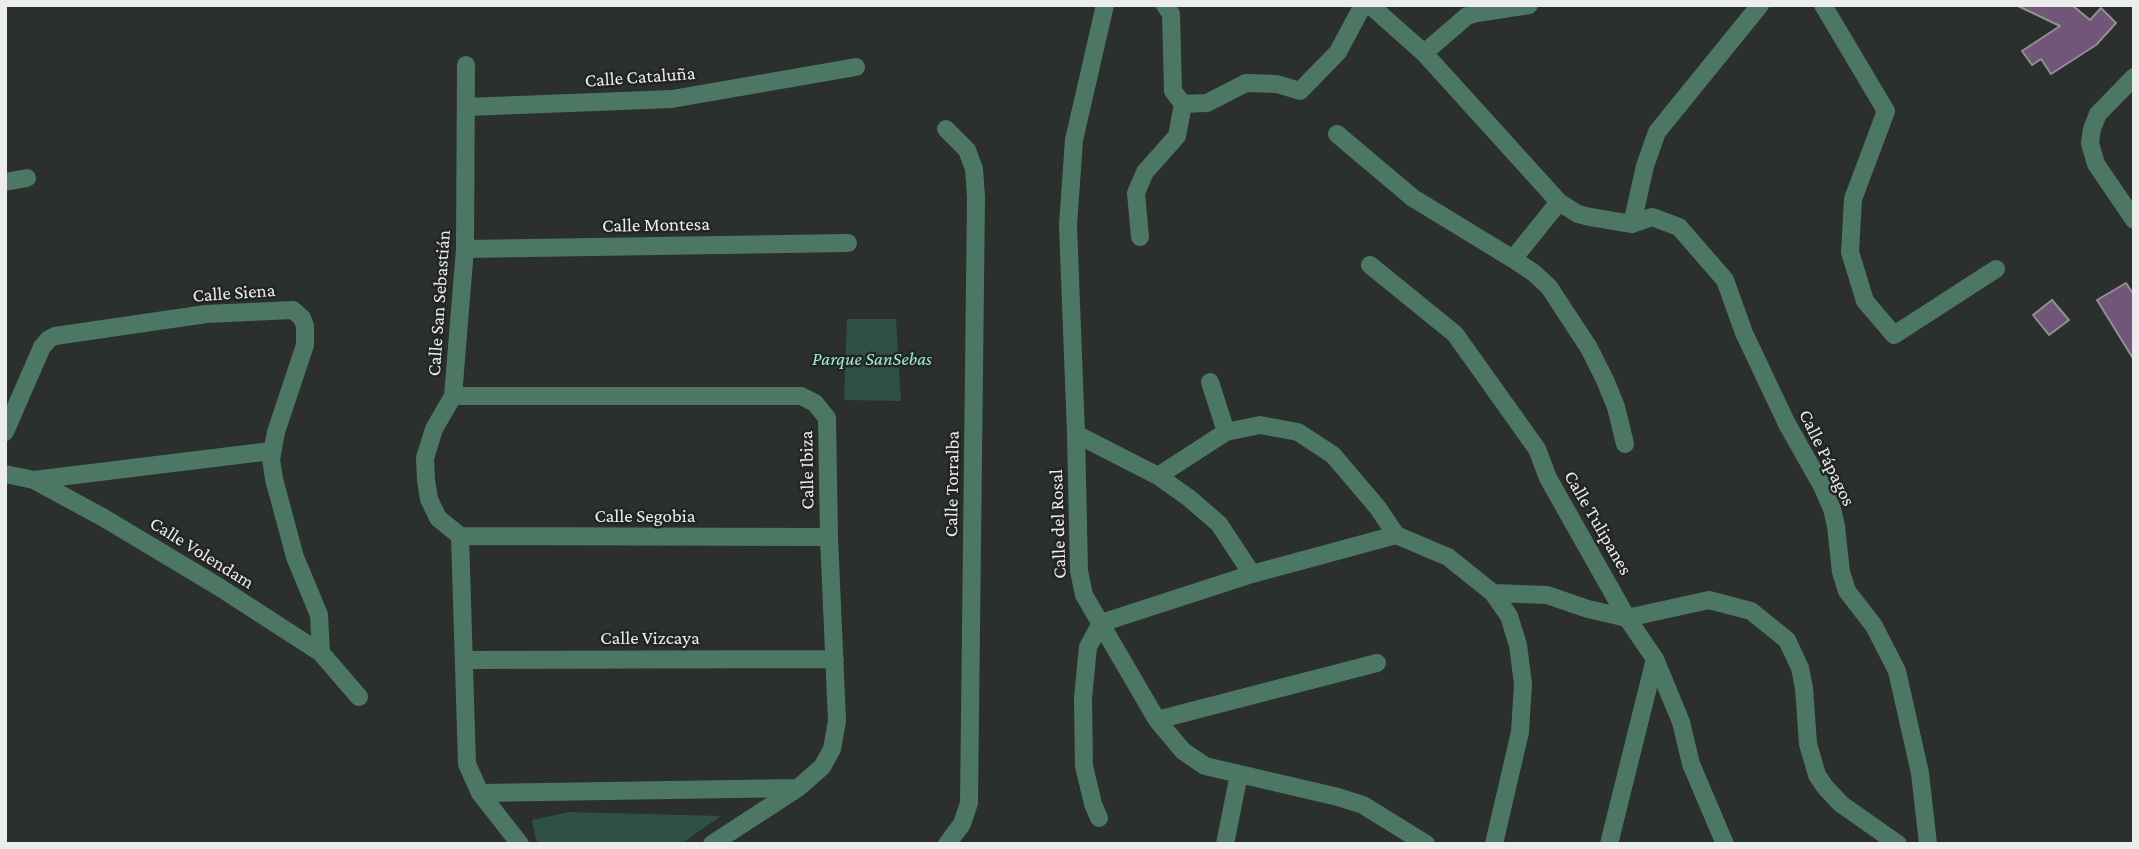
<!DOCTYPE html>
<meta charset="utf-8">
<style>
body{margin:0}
#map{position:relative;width:2139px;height:849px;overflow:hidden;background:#2b2f2d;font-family:"Crimson Pro",serif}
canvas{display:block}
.frame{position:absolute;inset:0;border:7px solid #ebedec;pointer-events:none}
</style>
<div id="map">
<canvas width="2139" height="849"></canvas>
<div class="frame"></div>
</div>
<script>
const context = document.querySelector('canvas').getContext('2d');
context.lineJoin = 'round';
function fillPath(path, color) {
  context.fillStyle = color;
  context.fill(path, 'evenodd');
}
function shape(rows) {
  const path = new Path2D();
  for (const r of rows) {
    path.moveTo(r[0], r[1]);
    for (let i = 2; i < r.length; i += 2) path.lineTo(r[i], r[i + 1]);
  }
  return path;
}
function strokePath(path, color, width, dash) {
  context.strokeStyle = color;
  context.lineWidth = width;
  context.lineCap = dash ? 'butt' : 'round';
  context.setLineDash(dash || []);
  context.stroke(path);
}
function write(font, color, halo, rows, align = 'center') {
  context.font = font + ' "Crimson Pro",serif';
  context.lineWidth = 5;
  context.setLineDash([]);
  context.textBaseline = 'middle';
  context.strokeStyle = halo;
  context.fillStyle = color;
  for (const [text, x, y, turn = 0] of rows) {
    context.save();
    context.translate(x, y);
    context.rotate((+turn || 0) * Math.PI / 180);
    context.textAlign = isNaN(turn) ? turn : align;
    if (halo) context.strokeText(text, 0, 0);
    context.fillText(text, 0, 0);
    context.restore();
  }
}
fillPath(shape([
 [847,319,896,319,901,401,844,400],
 [569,812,721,816,681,844,540,844,536,840,532,820]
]), '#2f5143');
const building = shape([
 [2016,5,2072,5,2090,20,2101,8,2116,23,2096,45,2051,74,2041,59,2032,65,2022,51,2060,26,2016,5],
 [2126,283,2134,295,2134,360,2097,300,2126,283],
 [2052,300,2069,320,2049,335,2033,315,2052,300]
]);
fillPath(building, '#715679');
strokePath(building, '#928f93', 2);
strokePath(shape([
 [1105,5,1074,140,1068,225,1076,434,1079,571,1084,595,1157,720,1183,751,1205,766,1338,797,1363,805,1426,844],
 [1370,5,1424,53,1559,202,1578,214,1590,217,1632,224,1652,217,1679,227,1725,280,1744,333,1787,424,1822,486,1832,509,1836,526,1841,572,1847,591,1874,626,1897,671,1920,773,1928,844],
 [1823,5,1886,111,1853,199,1850,252,1865,301,1894,335,1996,269],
 [1424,53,1467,16,1477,13,1529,5],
 [466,65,465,249,453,396,434,429,425,458,426,480,429,499,438,518,460,536,467,764,480,793,520,844],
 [2134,77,2098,114,2092,129,2090,143,2096,164,2134,220],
 [1183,104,1207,103,1246,83,1277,84,1300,91,1338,52,1363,5],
 [467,107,672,99,856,67],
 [946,129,967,150,974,169,976,197,969,803,962,824,947,844],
 [1337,134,1413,198,1513,259,1534,273,1549,287,1589,348,1605,380,1616,407,1625,444],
 [5,182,27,178],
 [1632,224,1645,166,1657,132,1760,5],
 [1140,237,1136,193,1145,172,1177,136,1183,104,1173,91,1171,14,1165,5],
 [465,249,848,243],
 [1513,259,1559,202],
 [1370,265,1455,334,1537,449,1548,478,1627,618,1655,659,1681,722,1691,764,1725,844],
 [1210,382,1226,432],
 [453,396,801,396,815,403,827,418,829,537,837,721,832,749,822,767,798,788,712,844],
 [5,432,42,347,49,339,55,336,206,314,293,310,302,318,305,326,305,345,276,432,271,459,274,479,295,557,319,615,321,653],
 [1076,434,1158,476,1189,498,1219,524,1252,574],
 [5,474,34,480,104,518,219,587,321,653,359,697],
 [1158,476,1226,432,1260,425,1298,432,1333,455,1378,508,1396,535,1448,557,1493,593,1509,616,1518,645,1523,684,1520,732,1494,844],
 [34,480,271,451],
 [460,536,829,537],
 [1493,593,1547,595,1588,609,1627,618,1709,600,1751,611,1787,640,1800,668,1804,688,1808,744,1817,775,1825,787,1841,804,1898,844],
 [465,660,835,659],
 [1157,720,1377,663],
 [480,793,798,788],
 [1099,818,1093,804,1084,766,1083,698,1088,647,1101,623,1252,574,1396,535],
 [1225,844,1239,774],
 [1609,844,1655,659]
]), '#4d7765', 18);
write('19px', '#ebedec', '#222524', [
 ["Calle Cataluña",640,77,-4],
 ["Calle Montesa",656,225,-1],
 ["Calle Siena",234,293,-4],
 ["Calle San Sebastián",439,303,-86],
 ["Calle Pápagos",1827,458,64],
 ["Calle Ibiza",807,470,-91],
 ["Calle Torralba",952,484,-89],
 ["Calle Segobia",645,516],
 ["Calle Tulipanes",1598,523,60],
 ["Calle del Rosal",1058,524,-92],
 ["Calle Volendam",202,553,32],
 ["Calle Vizcaya",650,638]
]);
write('italic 19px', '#9becc9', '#222524', [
 ["Parque SanSebas",872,359]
]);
</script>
